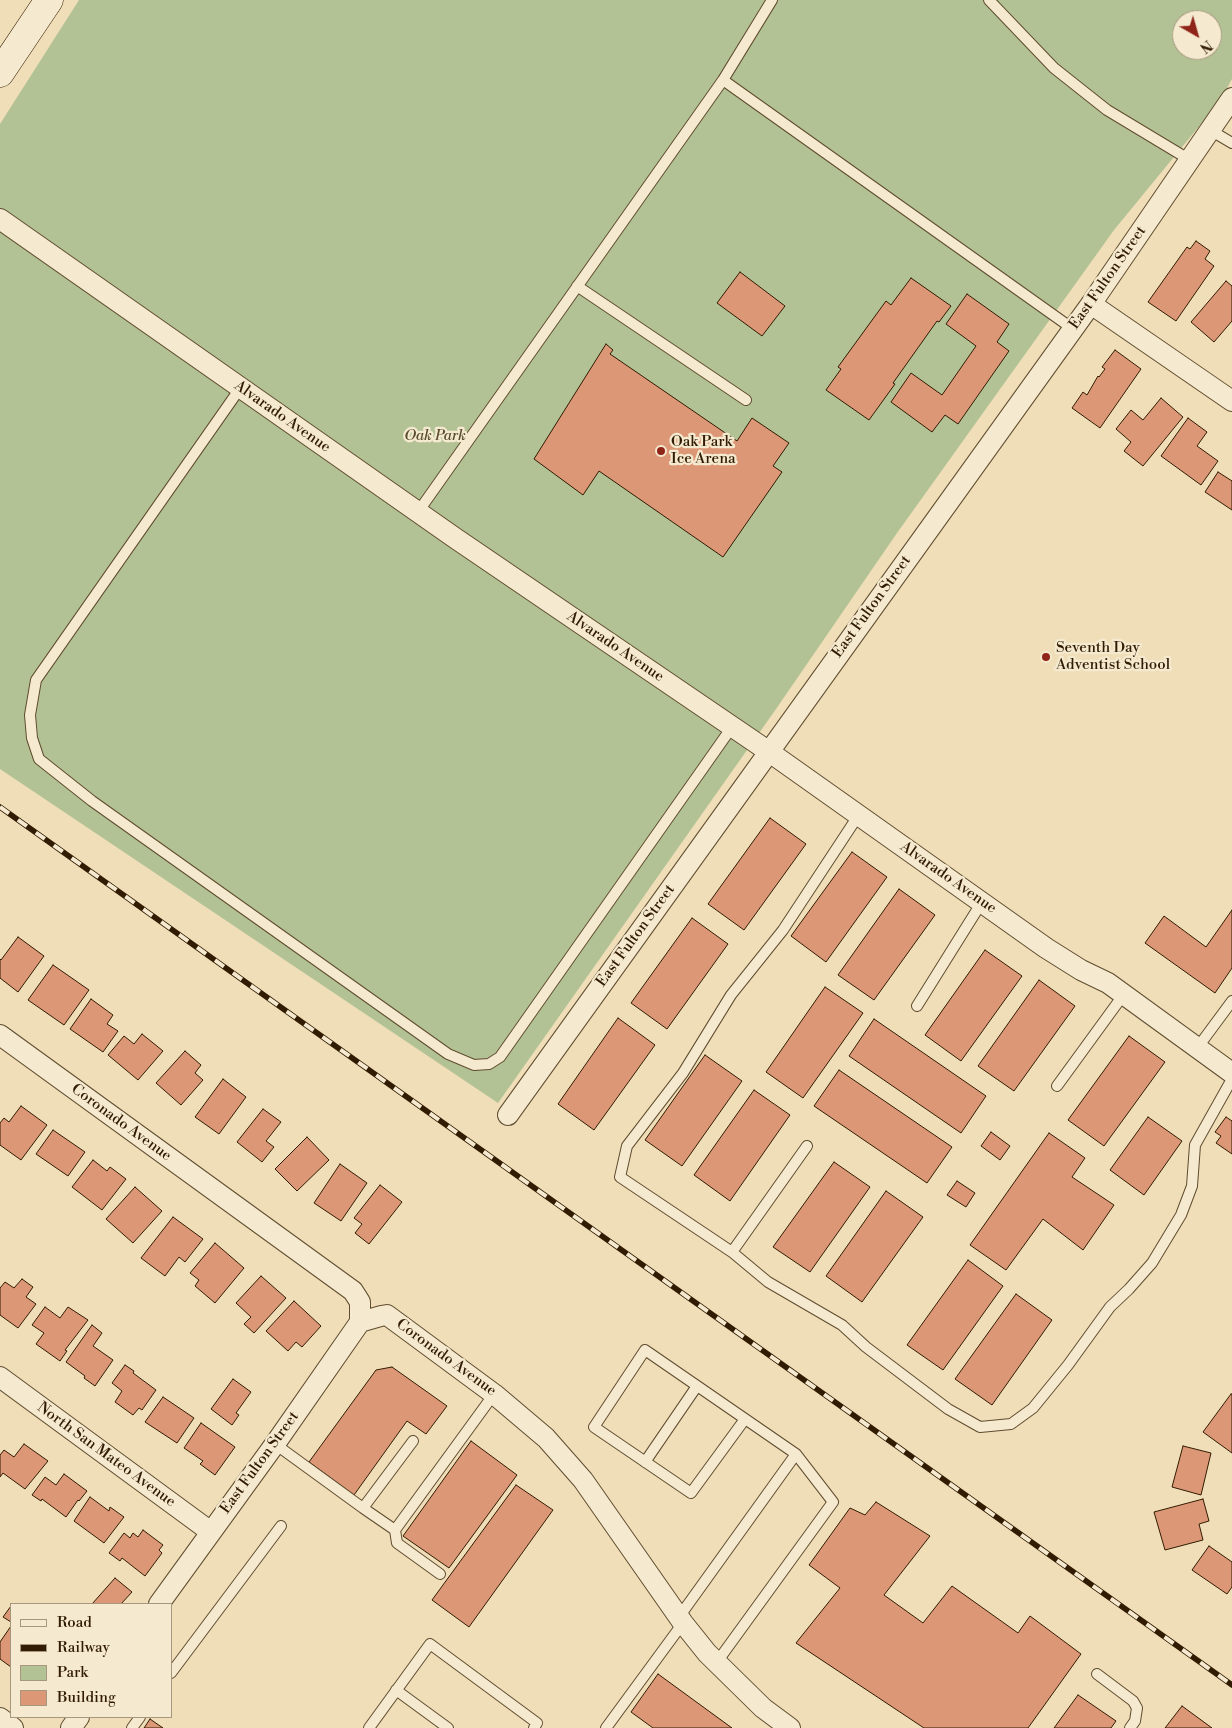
<!DOCTYPE html>
<style>
body{margin:0}
#map{position:relative;width:1232px;height:1728px;overflow:hidden;background:#efdeb7;font-family:"Libre Bodoni",serif}
canvas{display:block}
.legend{position:absolute;left:10px;top:1603px;width:162px;height:115px;box-sizing:border-box;background:#f5ead0;border:1px solid #a7977e;margin:0;padding:6px 9px;list-style:none;font-size:15px;color:#311b02}
.legend li{display:flex;align-items:center;gap:10px;height:25px}
.legend b{width:25px;border:1px solid #a7977e}
.north{position:absolute;left:1172px;top:10px;width:50px;height:50px;box-sizing:border-box;background:#f5ead0;border:1px solid #a7977e;border-radius:50%;rotate:142deg;font-size:14px;font-weight:700;line-height:20px;text-align:center;color:#311b02}
.north::after{content:'';display:block;margin:auto;width:18px;height:22px;background:#8f2418;clip-path:polygon(50% 0,100% 100%,50% 72%,0 100%)}
</style>
<div id="map">
<canvas width="1232" height="1728"></canvas>
<ul class="legend">
<li><b style="height:6px;background:#f5ead0"></b>Road</li>
<li><b style="height:6px;background:#311b02"></b>Railway</li>
<li><b style="height:14px;background:#b2c294"></b>Park</li>
<li><b style="height:14px;background:#dc9776"></b>Building</li>
</ul>
<div class="north">N</div>
</div>
<script>
const context = document.querySelector('canvas').getContext('2d');
context.lineJoin = 'round';
function fillPath(path, color) {
  context.fillStyle = color;
  context.fill(path, 'evenodd');
}
function shape(rows) {
  const path = new Path2D();
  for (const r of rows) {
    path.moveTo(r[0], r[1]);
    for (let i = 2; i < r.length; i += 2) path.lineTo(r[i], r[i + 1]);
  }
  return path;
}
function strokePath(path, color, width, dash) {
  context.strokeStyle = color;
  context.lineWidth = width;
  context.lineCap = dash ? 'butt' : 'round';
  context.setLineDash(dash || []);
  context.stroke(path);
}
function write(font, color, halo, rows, align = 'center') {
  context.font = font + ' "Libre Bodoni",serif';
  context.lineWidth = 4.5;
  context.setLineDash([]);
  context.textBaseline = 'middle';
  context.strokeStyle = halo;
  context.fillStyle = color;
  for (const [text, x, y, turn = 0] of rows) {
    context.save();
    context.translate(x, y);
    context.rotate((+turn || 0) * Math.PI / 180);
    context.textAlign = isNaN(turn) ? turn : align;
    if (halo) context.strokeText(text, 0, 0);
    context.fillText(text, 0, 0);
    context.restore();
  }
}
fillPath(shape([
 [79,0,1232,0,1232,79,1219,102,1114,230,897,533,776,709,498,1103,0,769,0,124],
 [1182,20,1212,20,1212,50,1182,50]
]), '#b2c294');
const building = shape([
 [1196,241,1210,251,1205,259,1214,266,1176,321,1148,302,1187,247,1190,249,1196,241],
 [740,272,785,306,762,336,717,303,740,272],
 [911,278,951,306,939,322,937,321,893,383,895,384,869,420,826,390,841,369,838,367,886,301,891,305,911,278],
 [1226,281,1232,286,1232,321,1214,342,1191,322,1226,281],
 [967,294,1009,324,997,342,1009,351,958,424,945,415,932,432,891,402,911,373,942,395,976,346,946,324,967,294],
 [606,344,613,350,610,354,737,441,752,418,789,443,773,466,782,472,723,557,599,471,583,495,534,459,606,344],
 [1115,350,1141,369,1100,428,1072,408,1083,392,1087,395,1098,376,1099,377,1105,369,1102,367,1115,350],
 [1161,398,1183,417,1143,466,1124,451,1131,442,1116,429,1131,410,1143,420,1161,398],
 [1188,418,1207,432,1197,446,1218,461,1201,485,1161,456,1188,418],
 [1218,472,1232,481,1232,510,1205,492,1218,472],
 [770,818,806,844,744,930,708,904,770,818],
 [852,852,887,877,826,962,791,936,852,852],
 [899,889,935,915,874,1000,838,975,899,889],
 [1232,910,1232,968,1215,993,1145,943,1164,916,1206,947,1232,910],
 [692,918,728,944,667,1029,631,1003,692,918],
 [18,937,44,956,18,992,0,978,0,959,1,960,18,937],
 [985,950,1022,976,961,1061,925,1035,985,950],
 [53,965,89,990,64,1025,28,1000,53,965],
 [1039,980,1075,1006,1014,1091,978,1066,1039,980],
 [825,987,863,1013,803,1098,766,1072,825,987],
 [91,999,113,1015,107,1024,118,1031,103,1052,70,1029,91,999],
 [618,1018,655,1045,594,1130,558,1104,618,1018],
 [874,1019,986,1096,961,1133,849,1056,874,1019],
 [142,1034,163,1051,138,1080,108,1055,124,1036,134,1044,142,1034],
 [1129,1036,1165,1062,1104,1146,1068,1120,1129,1036],
 [185,1051,201,1065,195,1073,203,1080,181,1105,156,1083,185,1051],
 [705,1055,742,1081,682,1166,645,1140,705,1055],
 [839,1070,952,1147,927,1183,814,1106,839,1070],
 [223,1079,246,1097,219,1134,195,1117,223,1079],
 [754,1090,790,1115,730,1201,694,1175,754,1090],
 [21,1106,47,1125,21,1160,0,1145,0,1123,4,1118,9,1122,21,1106],
 [263,1109,281,1122,266,1141,274,1147,262,1162,237,1142,263,1109],
 [1148,1117,1182,1141,1144,1195,1110,1170,1148,1117],
 [1226,1117,1232,1121,1232,1154,1216,1143,1221,1136,1215,1132,1226,1117],
 [53,1130,85,1152,68,1176,36,1154,53,1130],
 [991,1132,1010,1146,1000,1160,981,1146,991,1132],
 [1049,1133,1085,1158,1072,1177,1114,1205,1083,1250,1043,1219,1006,1270,970,1245,1049,1133],
 [307,1137,329,1160,297,1191,275,1169,307,1137],
 [93,1160,107,1171,110,1167,126,1179,102,1210,72,1187,93,1160],
 [834,1162,870,1187,810,1272,773,1247,834,1162],
 [340,1164,367,1183,341,1221,314,1203,340,1164],
 [957,1181,975,1193,966,1207,947,1195,957,1181],
 [380,1185,402,1202,369,1244,355,1233,362,1224,354,1218,380,1185],
 [135,1187,162,1211,133,1243,106,1219,135,1187],
 [886,1191,923,1217,862,1302,826,1276,886,1191],
 [173,1217,203,1239,185,1262,179,1257,165,1276,141,1258,173,1217],
 [215,1243,244,1268,215,1303,195,1286,199,1280,190,1273,215,1243],
 [968,1260,1003,1286,943,1370,907,1345,968,1260],
 [261,1276,286,1298,254,1333,244,1324,251,1317,236,1303,261,1276],
 [22,1279,33,1287,26,1297,36,1304,18,1328,0,1315,0,1288,5,1282,14,1288,22,1279],
 [1016,1294,1052,1320,992,1405,955,1379,1016,1294],
 [294,1301,321,1326,302,1347,296,1342,288,1351,266,1331,294,1301],
 [45,1307,60,1318,68,1307,88,1320,65,1350,67,1351,60,1361,36,1344,44,1333,32,1325,45,1307],
 [92,1325,102,1333,93,1346,113,1360,95,1386,84,1378,85,1376,66,1362,92,1325],
 [125,1365,134,1371,133,1373,156,1390,142,1410,139,1408,133,1415,115,1402,122,1391,112,1383,125,1365],
 [392,1367,447,1406,426,1434,407,1421,354,1495,309,1462,376,1370,392,1367],
 [233,1379,251,1392,236,1413,239,1415,232,1425,211,1409,233,1379],
 [1231,1394,1232,1394,1232,1453,1203,1432,1231,1394],
 [163,1397,194,1418,177,1443,145,1422,163,1397],
 [201,1423,235,1447,215,1475,200,1464,203,1461,184,1448,201,1423],
 [471,1441,517,1475,449,1568,403,1536,471,1441],
 [24,1444,48,1461,25,1489,3,1473,0,1477,0,1455,4,1450,14,1457,24,1444],
 [1183,1446,1211,1453,1201,1495,1172,1487,1183,1446],
 [64,1474,87,1491,79,1501,78,1500,66,1517,42,1499,41,1501,32,1495,45,1477,56,1485,64,1474],
 [516,1485,553,1510,469,1627,432,1600,516,1485],
 [90,1497,109,1511,110,1507,124,1517,104,1543,74,1521,90,1497],
 [1203,1499,1209,1521,1199,1524,1203,1540,1165,1550,1154,1512,1203,1499],
 [876,1502,930,1536,884,1595,923,1623,952,1586,1018,1633,1030,1616,1081,1654,1028,1728,924,1728,796,1643,840,1588,809,1565,850,1508,865,1515,876,1502],
 [143,1530,163,1545,159,1550,162,1553,145,1576,122,1558,120,1561,109,1553,124,1533,130,1538,133,1533,138,1537,143,1530],
 [1209,1546,1232,1562,1232,1587,1227,1594,1192,1570,1209,1546],
 [115,1578,132,1592,121,1604,92,1604,115,1578],
 [11,1606,11,1622,3,1617,11,1606],
 [11,1626,11,1667,0,1659,0,1642,11,1626],
 [658,1674,732,1728,653,1728,631,1712,658,1674],
 [1078,1695,1116,1721,1111,1728,1054,1728,1078,1695],
 [1182,1706,1212,1728,1165,1728,1182,1706],
 [150,1719,163,1728,144,1728,150,1719]
]);
fillPath(building, '#dc9776');
strokePath(building, '#311b02', 1);
const lane = shape([
 [989,0,1054,68,1107,110,1190,160],
 [723,80,772,0],
 [1210,130,1232,143],
 [577,286,746,400],
 [241,387,36,680,30,715,32,738,39,759,92,801,448,1054,474,1065,489,1064,500,1057,732,727],
 [418,512,723,80,1073,329],
 [858,816,783,930,731,995,683,1073,627,1146,620,1177,732,1252,768,1282,842,1325,866,1347,948,1409,980,1427,1011,1424,1033,1408,1068,1365,1110,1307,1129,1289,1152,1263,1181,1215,1192,1186,1195,1145,1232,1079],
 [917,1006,982,902],
 [1198,1047,1232,1001],
 [1057,1086,1124,994],
 [732,1252,807,1146],
 [413,1441,363,1508,395,1530,494,1394],
 [275,1444,363,1508],
 [645,1462,697,1386],
 [395,1530,397,1543,440,1574],
 [679,1617,796,1454],
 [717,1662,833,1502,796,1454,645,1350,594,1427,691,1493,745,1419],
 [171,1673,281,1526],
 [1097,1674,1133,1701,1137,1708,1135,1721,1130,1728],
 [396,1690,448,1728],
 [132,1728,140,1717],
 [369,1728,430,1644,537,1723,534,1728],
 [606,1728,683,1623]
]);
const street = shape([
 [0,219,455,538,768,751,1046,948,1081,970,1108,983,1232,1073],
 [1091,304,1232,401],
 [0,1035,353,1291,360,1302,360,1322],
 [508,1115,1091,304,1232,98],
 [360,1322,381,1316,387,1315,494,1394,546,1438,583,1480,683,1623,707,1653,763,1708,790,1728],
 [0,1377,211,1532],
 [159,1604,275,1444,360,1322],
 [0,1718,13,1728],
 [71,1728,79,1717]
]);
const secondary = shape([
 [0,73,49,0]
]);
strokePath(lane, '#604c2f', 12);
strokePath(street, '#604c2f', 22);
strokePath(secondary, '#311b02', 29);
strokePath(lane, '#f5ead0', 10);
strokePath(street, '#f5ead0', 20);
strokePath(secondary, '#f5ead0', 28);
const rail = shape([
 [0,807,1232,1685]
]);
strokePath(rail, '#311b02', 5.5);
strokePath(rail, '#f5ead0', 4, [11]);
for (const [x, y, r, color] of [
 [661,451,5,"#8f2418"],
 [1046,657,5,"#8f2418"]
]) {
  const dot = new Path2D();
  dot.arc(x, y, r, 0, 2 * Math.PI);
  context.fillStyle = color;
  context.fill(dot);
  strokePath(dot, '#f5ead0', 2);
}
write('15px', '#311b02', '#f5ead0', [
 ["East Fulton Street",1108,278,-55],
 ["Alvarado Avenue",282,417,35],
 ["East Fulton Street",872,607,-54],
 ["Alvarado Avenue",615,647,34],
 ["Alvarado Avenue",948,878,35],
 ["East Fulton Street",636,936,-54],
 ["Coronado Avenue",121,1123,36],
 ["Coronado Avenue",446,1358,36],
 ["North San Mateo Avenue",106,1455,36],
 ["East Fulton Street",260,1463,-54]
]);
write('italic 15px', '#584d2e', '#f5ead0', [
 ["Oak Park",435,436]
]);
write('15px', '#311b02', '#f5ead0', [
 ["Oak Park",671,442],
 ["Ice Arena",671,459],
 ["Seventh Day",1056,648],
 ["Adventist School",1056,665]
], 'left');
</script>
